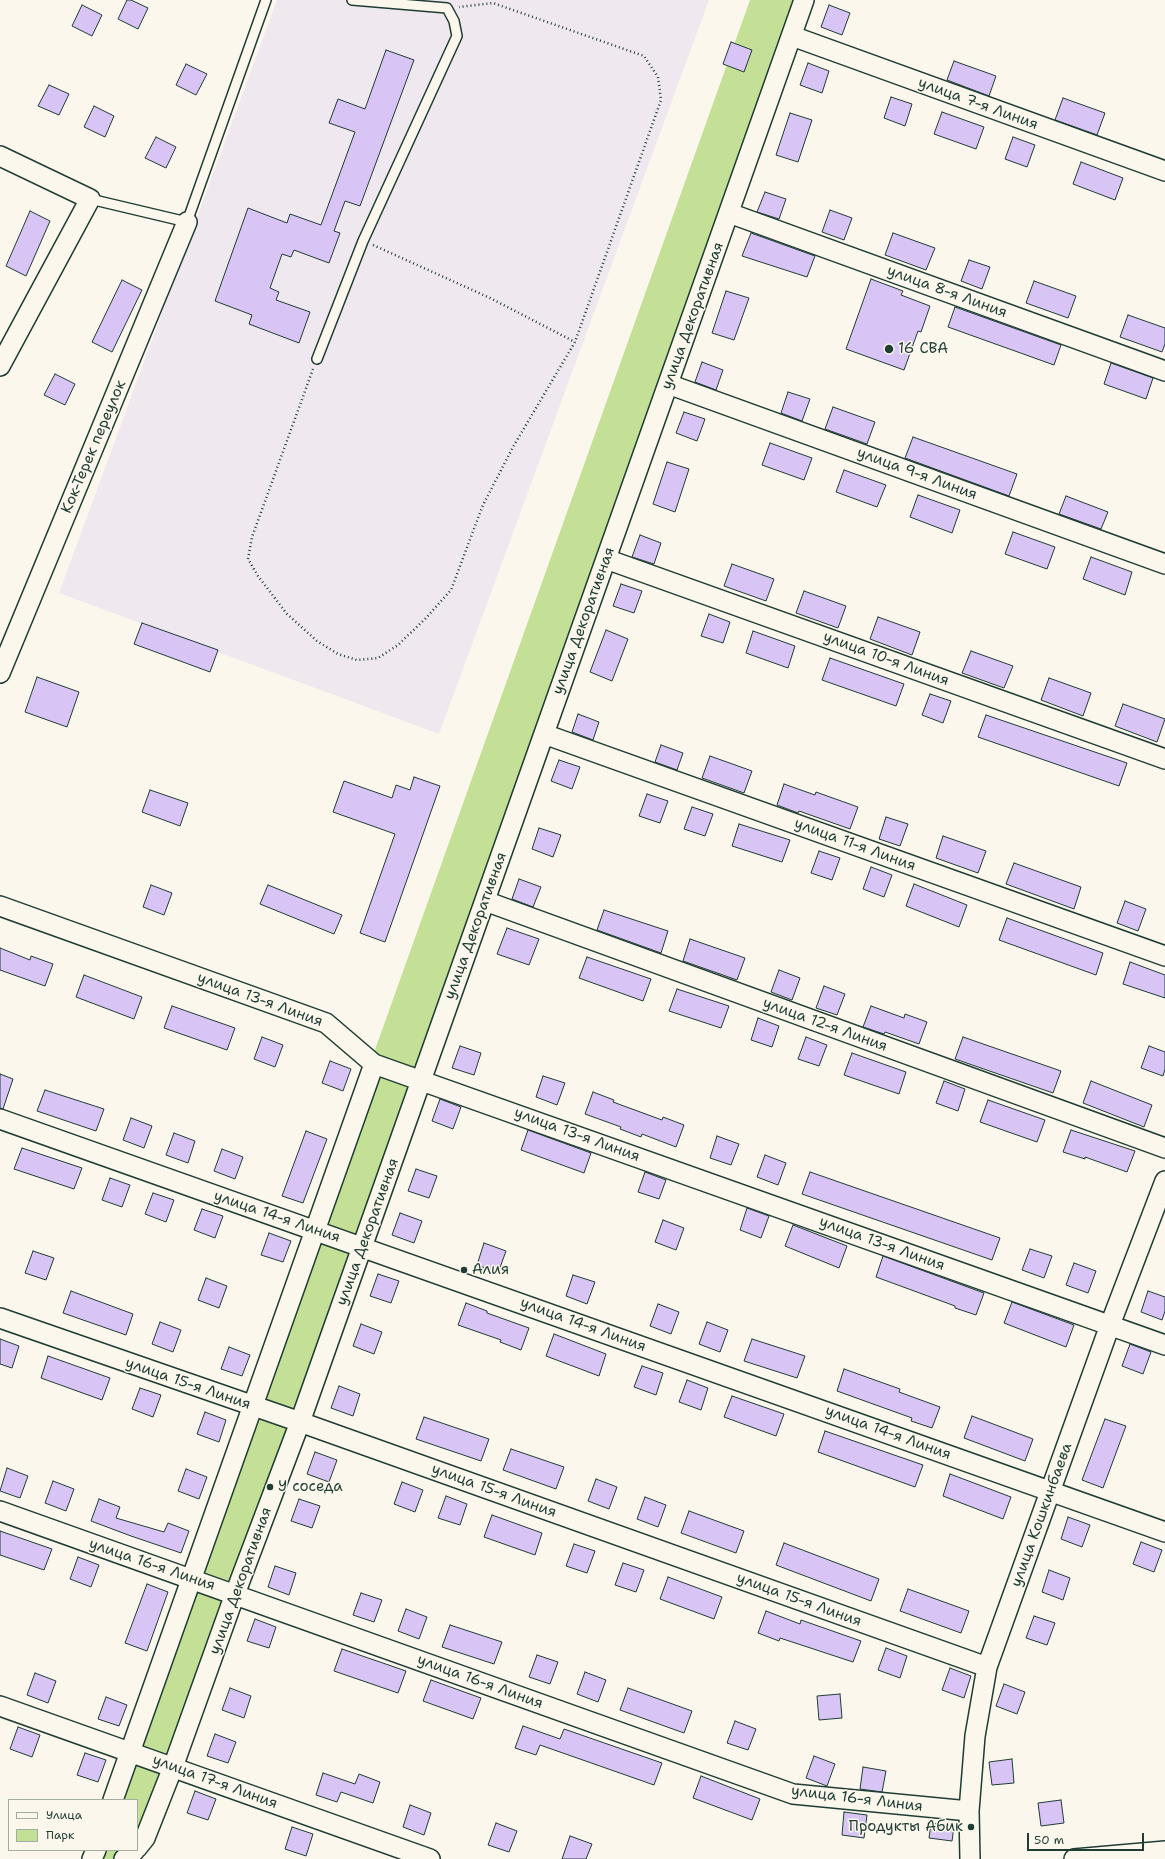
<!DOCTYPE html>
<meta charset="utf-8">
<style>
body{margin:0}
#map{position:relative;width:1165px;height:1859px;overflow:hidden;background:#fbf7ec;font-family:"Shantell Sans",sans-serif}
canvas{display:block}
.legend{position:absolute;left:8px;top:1799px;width:130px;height:52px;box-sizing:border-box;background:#fbf7ec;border:1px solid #a3ada2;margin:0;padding:5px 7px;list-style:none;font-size:12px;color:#1f3d34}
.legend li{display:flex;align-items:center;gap:8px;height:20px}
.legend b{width:20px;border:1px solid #a3ada2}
.scale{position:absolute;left:1027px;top:1833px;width:117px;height:18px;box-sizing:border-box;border:2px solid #1f3d34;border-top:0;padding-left:5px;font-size:12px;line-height:14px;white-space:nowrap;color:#1f3d34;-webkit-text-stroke:3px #fbf7ec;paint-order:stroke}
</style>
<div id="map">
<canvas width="1165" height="1859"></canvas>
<ul class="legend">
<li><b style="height:5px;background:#fbf7ec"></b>Улица</li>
<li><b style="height:11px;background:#c4e097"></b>Парк</li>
</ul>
<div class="scale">50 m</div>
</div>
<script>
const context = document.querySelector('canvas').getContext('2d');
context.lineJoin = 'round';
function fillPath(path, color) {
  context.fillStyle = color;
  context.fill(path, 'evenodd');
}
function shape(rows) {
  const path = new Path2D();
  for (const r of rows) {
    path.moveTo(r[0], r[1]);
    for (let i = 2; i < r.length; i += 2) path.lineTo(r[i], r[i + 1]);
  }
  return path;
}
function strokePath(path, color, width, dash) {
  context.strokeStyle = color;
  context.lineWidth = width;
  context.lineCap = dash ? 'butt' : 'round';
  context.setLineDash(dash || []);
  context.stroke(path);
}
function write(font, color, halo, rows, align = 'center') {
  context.font = font + ' "Shantell Sans",sans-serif';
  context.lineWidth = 3;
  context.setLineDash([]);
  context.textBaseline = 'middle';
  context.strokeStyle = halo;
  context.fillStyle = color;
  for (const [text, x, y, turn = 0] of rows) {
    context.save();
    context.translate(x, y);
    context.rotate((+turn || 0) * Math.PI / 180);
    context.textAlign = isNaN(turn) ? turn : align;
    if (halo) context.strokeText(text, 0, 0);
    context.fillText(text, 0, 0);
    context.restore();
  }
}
fillPath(shape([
 [277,0,709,0,439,734,59,593]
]), '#f0e8ef');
fillPath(shape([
 [750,0,797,0,140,1859,89,1859,89,1850,137,1850,137,1800,107,1800]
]), '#c4e097');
const building = shape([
 [127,0,131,0,148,8,138,29,118,19,127,0],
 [82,5,102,15,92,36,72,26,82,5],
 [829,5,850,13,842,35,821,27,829,5],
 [731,42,752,50,744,72,723,64,731,42],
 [386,50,414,60,360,206,345,201,334,231,340,233,329,263,294,250,291,257,282,254,270,288,279,292,276,300,310,312,299,343,249,324,252,315,215,301,248,208,287,223,290,214,321,225,355,132,329,123,338,99,365,109,386,50],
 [954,61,996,76,989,96,947,80,954,61],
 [808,63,829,71,822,93,800,85,808,63],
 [186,64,207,74,196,95,176,85,186,64],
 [49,85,69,94,59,115,38,106,49,85],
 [891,97,912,104,905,126,884,118,891,97],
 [1063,98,1105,113,1097,135,1055,120,1063,98],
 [94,106,114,116,105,137,84,127,94,106],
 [942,112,984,127,976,149,934,134,942,112],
 [790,113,812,120,798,162,776,155,790,113],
 [156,137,176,147,166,168,145,158,156,137],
 [1013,137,1035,145,1027,167,1005,159,1013,137],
 [1081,162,1123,178,1115,200,1073,184,1081,162],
 [765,192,786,199,779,219,757,212,765,192],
 [830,210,852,218,844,240,822,232,830,210],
 [30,211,50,221,26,276,6,266,30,211],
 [751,233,815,256,807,277,742,256,751,233],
 [893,233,935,248,926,270,885,255,893,233],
 [969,260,990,267,982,289,961,281,969,260],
 [871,279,903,291,901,295,930,306,921,332,918,331,904,370,846,349,871,279],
 [122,280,142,290,112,352,92,342,122,280],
 [1034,281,1076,296,1068,318,1026,303,1034,281],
 [726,291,749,298,734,340,712,333,726,291],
 [955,307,1061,345,1054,365,948,327,955,307],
 [1128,315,1165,328,1165,344,1162,352,1120,337,1128,315],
 [702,362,723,370,716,390,695,382,702,362],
 [1111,363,1153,378,1146,399,1104,384,1111,363],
 [55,374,75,384,65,405,44,395,55,374],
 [788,392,810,399,802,421,781,413,788,392],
 [833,407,875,422,867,444,825,429,833,407],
 [684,412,705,419,697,441,676,433,684,412],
 [913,437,1017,474,1009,496,905,458,913,437],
 [770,443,812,458,804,480,762,465,770,443],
 [667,462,689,469,675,512,653,504,667,462],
 [844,470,886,485,877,507,836,492,844,470],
 [918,495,960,510,952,533,910,517,918,495],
 [1066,496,1108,512,1101,529,1059,514,1066,496],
 [1013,532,1055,547,1047,569,1005,554,1013,532],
 [640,535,661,543,654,564,632,557,640,535],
 [1091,557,1132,572,1125,595,1083,579,1091,557],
 [732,564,774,579,766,601,724,586,732,564],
 [621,584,642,591,634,613,613,606,621,584],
 [804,591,846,606,838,628,796,613,804,591],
 [709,614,730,622,723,643,701,636,709,614],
 [878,617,920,632,912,655,870,639,878,617],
 [142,623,218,650,210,672,134,644,142,623],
 [606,630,628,639,612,681,590,672,606,630],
 [753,631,795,646,788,668,746,653,753,631],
 [971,651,1013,666,1004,688,962,673,971,651],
 [830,658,904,684,896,706,822,680,830,658],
 [37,677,79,692,67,727,25,712,37,677],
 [1049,678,1091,693,1083,716,1041,700,1049,678],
 [930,694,951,701,943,723,922,715,930,694],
 [1123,704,1165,719,1157,742,1115,726,1123,704],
 [578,714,599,722,593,740,572,732,578,714],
 [986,715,1127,763,1119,786,978,737,986,715],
 [661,745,683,753,677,770,655,762,661,745],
 [710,756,752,771,744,793,702,778,710,756],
 [559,760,580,767,572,789,551,781,559,760],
 [414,777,440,786,385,942,360,933,395,834,333,812,344,781,392,798,396,785,410,790,414,777],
 [784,784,815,795,816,792,858,807,850,829,799,811,798,813,777,805,784,784],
 [150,790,188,803,180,826,142,812,150,790],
 [647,794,668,801,660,823,639,816,647,794],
 [692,807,713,814,705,836,684,829,692,807],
 [886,817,908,824,900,846,879,839,886,817],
 [739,824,790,840,782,862,732,846,739,824],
 [539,828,561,835,553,857,532,849,539,828],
 [943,836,986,851,978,873,936,858,943,836],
 [819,851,840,858,832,880,811,873,819,851],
 [1014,863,1081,887,1074,909,1006,884,1014,863],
 [871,867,892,875,884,897,863,889,871,867],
 [519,879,541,887,533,907,512,899,519,879],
 [914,884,967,905,959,927,906,906,914,884],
 [151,885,172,893,164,915,143,907,151,885],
 [268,885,342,915,334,934,260,904,268,885],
 [1125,901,1146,909,1138,931,1117,923,1125,901],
 [604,910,668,931,661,953,597,930,604,910],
 [1007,918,1103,953,1096,975,999,940,1007,918],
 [507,928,539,939,529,965,497,954,507,928],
 [690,939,745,958,737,980,683,961,690,939],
 [0,948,30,960,31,956,53,964,45,986,0,970,0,948],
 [587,957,651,979,643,1001,579,978,587,957],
 [1130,962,1165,975,1165,998,1123,984,1130,962],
 [779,970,800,978,792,1000,771,992,779,970],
 [84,975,142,997,134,1019,76,997,84,975],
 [824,986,845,994,837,1015,816,1008,824,986],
 [677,989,729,1006,721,1028,669,1011,677,989],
 [172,1006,235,1028,227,1050,164,1028,172,1006],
 [871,1006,904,1018,905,1014,927,1022,919,1044,885,1032,884,1034,863,1027,871,1006],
 [758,1018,779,1026,772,1047,751,1040,758,1018],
 [262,1037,283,1045,275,1067,254,1059,262,1037],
 [806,1037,827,1045,819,1066,798,1059,806,1037],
 [963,1037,1061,1071,1053,1093,955,1059,963,1037],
 [460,1046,481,1053,474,1075,452,1068,460,1046],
 [1149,1046,1165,1052,1165,1069,1163,1076,1141,1068,1149,1046],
 [852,1053,906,1072,899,1094,844,1075,852,1053],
 [330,1061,351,1069,343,1091,322,1083,330,1061],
 [0,1074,13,1079,3,1109,0,1108,0,1074],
 [543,1076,565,1083,557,1105,536,1097,543,1076],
 [944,1081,965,1089,958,1111,936,1103,944,1081],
 [1091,1081,1152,1105,1144,1127,1083,1103,1091,1081],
 [45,1090,104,1109,96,1131,37,1111,45,1090],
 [593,1092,614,1100,613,1102,662,1120,663,1117,684,1125,676,1147,642,1134,641,1137,620,1129,621,1127,585,1114,593,1092],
 [440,1099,461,1107,453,1129,432,1121,440,1099],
 [988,1100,1045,1120,1037,1142,980,1122,988,1100],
 [131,1118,152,1126,144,1148,123,1140,131,1118],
 [528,1130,591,1153,584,1173,521,1150,528,1130],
 [1071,1130,1135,1151,1127,1172,1085,1157,1085,1159,1063,1152,1071,1130],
 [306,1131,327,1139,303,1203,282,1196,306,1131],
 [174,1133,195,1141,188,1163,166,1155,174,1133],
 [717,1136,739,1144,731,1165,710,1158,717,1136],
 [22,1148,82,1168,74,1189,14,1169,22,1148],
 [222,1149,243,1157,235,1179,214,1171,222,1149],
 [765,1155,786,1163,778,1185,757,1177,765,1155],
 [416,1169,437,1176,429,1198,408,1191,416,1169],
 [645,1172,666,1180,659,1199,638,1192,645,1172],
 [810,1172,1000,1238,992,1260,802,1194,810,1172],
 [110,1178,130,1185,122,1207,102,1200,110,1178],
 [153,1193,174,1200,166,1222,145,1214,153,1193],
 [747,1208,769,1216,761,1238,740,1230,747,1208],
 [202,1209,223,1216,215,1238,194,1230,202,1209],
 [400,1213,422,1221,414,1243,392,1235,400,1213],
 [663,1220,684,1228,676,1250,655,1242,663,1220],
 [793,1225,847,1246,839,1268,785,1246,793,1225],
 [269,1233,291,1241,283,1262,261,1255,269,1233],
 [484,1243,506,1251,498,1273,477,1265,484,1243],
 [1030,1249,1052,1256,1044,1278,1022,1270,1030,1249],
 [33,1251,54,1258,46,1280,25,1273,33,1251],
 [883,1256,984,1293,976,1315,955,1308,955,1306,876,1277,883,1256],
 [1074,1263,1096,1271,1088,1293,1066,1285,1074,1263],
 [378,1274,399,1281,391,1303,370,1296,378,1274],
 [573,1275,595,1282,587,1304,566,1296,573,1275],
 [206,1278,227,1286,219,1308,198,1300,206,1278],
 [71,1291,133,1314,126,1335,63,1313,71,1291],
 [1148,1291,1165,1297,1165,1311,1162,1320,1141,1312,1148,1291],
 [1012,1302,1074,1325,1066,1347,1004,1323,1012,1302],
 [466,1303,487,1311,487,1313,529,1328,521,1350,500,1342,501,1340,458,1325,466,1303],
 [658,1304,679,1312,671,1334,650,1326,658,1304],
 [160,1322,181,1330,173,1352,152,1344,160,1322],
 [707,1322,728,1330,720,1352,699,1344,707,1322],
 [361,1324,382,1332,374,1354,353,1346,361,1324],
 [554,1334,606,1354,599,1376,546,1356,554,1334],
 [0,1339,19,1346,12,1368,0,1364,0,1339],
 [752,1339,805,1356,797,1378,744,1361,752,1339],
 [1130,1344,1151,1352,1143,1374,1122,1366,1130,1344],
 [229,1347,250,1355,242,1376,221,1369,229,1347],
 [48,1356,110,1378,102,1400,41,1378,48,1356],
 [642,1366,663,1373,656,1395,634,1387,642,1366],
 [844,1369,900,1389,899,1392,940,1407,932,1428,911,1421,912,1418,837,1391,844,1369],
 [687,1380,708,1388,701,1410,679,1402,687,1380],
 [339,1386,360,1394,353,1416,331,1408,339,1386],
 [140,1388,161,1395,153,1417,132,1409,140,1388],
 [732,1396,784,1414,776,1436,724,1417,732,1396],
 [205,1412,226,1420,219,1442,197,1434,205,1412],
 [972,1416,1033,1439,1025,1461,964,1438,972,1416],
 [424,1417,489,1439,481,1461,416,1439,424,1417],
 [1105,1419,1126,1426,1103,1488,1082,1480,1105,1419],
 [825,1431,923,1465,915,1487,818,1452,825,1431],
 [511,1449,564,1467,556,1489,503,1470,511,1449],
 [315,1452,337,1460,329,1482,307,1474,315,1452],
 [7,1468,28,1476,20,1498,0,1491,7,1468],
 [186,1469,207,1477,199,1499,178,1491,186,1469],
 [950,1474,1011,1497,1003,1519,943,1496,950,1474],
 [596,1479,617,1487,609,1509,588,1501,596,1479],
 [53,1481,74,1489,66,1511,45,1503,53,1481],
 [402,1482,423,1490,415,1512,394,1504,402,1482],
 [446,1496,467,1504,460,1525,438,1518,446,1496],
 [645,1497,666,1505,658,1527,637,1519,645,1497],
 [99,1499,120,1507,116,1518,164,1532,168,1523,189,1531,181,1553,131,1536,91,1521,99,1499],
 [299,1499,320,1506,312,1528,291,1521,299,1499],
 [689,1511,744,1531,736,1553,681,1533,689,1511],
 [492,1515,542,1533,535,1555,484,1537,492,1515],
 [1068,1517,1090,1525,1082,1547,1061,1539,1068,1517],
 [0,1531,52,1549,44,1570,0,1555,0,1531],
 [1141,1542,1162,1550,1154,1572,1133,1564,1141,1542],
 [784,1543,879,1579,871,1601,776,1565,784,1543],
 [574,1544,595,1551,587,1573,566,1566,574,1544],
 [78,1557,99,1565,91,1587,70,1579,78,1557],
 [623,1563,644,1570,636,1592,615,1585,623,1563],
 [275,1566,296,1573,289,1595,268,1587,275,1566],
 [1049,1570,1070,1578,1063,1600,1042,1592,1049,1570],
 [668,1577,722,1597,714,1619,660,1599,668,1577],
 [147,1584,168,1592,147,1651,125,1643,147,1584],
 [908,1589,969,1611,961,1633,900,1611,908,1589],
 [361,1593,382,1600,374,1622,353,1615,361,1593],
 [406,1609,427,1617,419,1639,398,1631,406,1609],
 [766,1611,800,1624,801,1620,861,1641,853,1662,780,1638,779,1641,758,1633,766,1611],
 [1034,1616,1055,1623,1047,1645,1026,1638,1034,1616],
 [255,1619,276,1627,269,1648,247,1641,255,1619],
 [450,1625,502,1642,494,1664,442,1647,450,1625],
 [886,1648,907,1656,900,1678,878,1670,886,1648],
 [342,1649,406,1671,398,1693,334,1671,342,1649],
 [537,1655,558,1662,550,1684,529,1677,537,1655],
 [950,1668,971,1676,964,1698,942,1690,950,1668],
 [585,1672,606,1680,598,1702,577,1694,585,1672],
 [35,1673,56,1681,48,1703,27,1695,35,1673],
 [431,1680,481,1698,473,1719,423,1701,431,1680],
 [1004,1684,1025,1692,1017,1714,996,1706,1004,1684],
 [230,1688,251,1696,244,1718,222,1710,230,1688],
 [628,1688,692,1711,684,1733,620,1710,628,1688],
 [840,1694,842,1718,819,1720,817,1696,840,1694],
 [106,1697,127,1705,119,1726,98,1719,106,1697],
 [735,1721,756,1729,748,1750,727,1743,735,1721],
 [523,1726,560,1739,564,1729,662,1763,654,1785,540,1745,536,1755,515,1748,523,1726],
 [18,1727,40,1735,32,1757,10,1749,18,1727],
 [215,1734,236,1742,228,1763,207,1756,215,1734],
 [85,1753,106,1760,98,1782,77,1775,85,1753],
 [814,1756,835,1764,827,1786,806,1778,814,1756],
 [1012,1759,1014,1783,992,1785,989,1762,1012,1759],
 [863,1767,886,1771,882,1792,860,1789,863,1767],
 [323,1773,355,1784,359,1774,380,1782,373,1803,341,1792,337,1802,316,1795,323,1773],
 [701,1776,760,1799,752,1820,693,1798,701,1776],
 [195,1791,216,1799,208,1820,187,1813,195,1791],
 [1061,1800,1064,1823,1041,1826,1038,1803,1061,1800],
 [410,1805,431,1813,424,1835,403,1827,410,1805],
 [844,1812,867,1815,864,1838,842,1835,844,1812],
 [496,1823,517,1831,509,1852,488,1845,496,1823],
 [931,1823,954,1826,952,1841,929,1838,931,1823],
 [292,1827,313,1834,306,1856,285,1849,292,1827],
 [570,1836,592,1844,586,1859,562,1859,570,1836]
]);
fillPath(building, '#d8c5f6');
strokePath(building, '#1f3d34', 1);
const service = shape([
 [90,199,187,222,266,0],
 [317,359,363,241,457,36,454,21,447,8,352,0]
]);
const minor = shape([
 [792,36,1165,171],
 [0,156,90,199,0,366],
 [729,213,1165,371],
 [668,384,1165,564],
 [606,559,1165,759],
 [0,673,187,222],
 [544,734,1165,956],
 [485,901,1165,1148],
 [0,906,326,1023,374,1064,1165,1345],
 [0,1119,1165,1532],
 [0,1318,300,1422,987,1667],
 [0,1511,793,1794,969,1811],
 [0,1706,430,1859],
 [113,1800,374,1064],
 [137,1848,145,1838,173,1767,235,1594,300,1422,804,0],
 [92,1859,96,1850],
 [124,1859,131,1855,135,1850],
 [970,1859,969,1811,975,1736,987,1667,1110,1325,1165,1181],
 [1074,1859,1165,1851]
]);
strokePath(service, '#1f3d34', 12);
strokePath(minor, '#1f3d34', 22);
strokePath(shape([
 [373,245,490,298,575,342],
 [313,369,252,537,248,559,258,576,287,614,317,641,338,654,357,660,378,658,398,645,425,619,451,590,483,505,513,447,575,342,661,100,658,77,644,56,493,3,459,7]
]), '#1f3d34', 2.5, [1, 3]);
strokePath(service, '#fbf7ec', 9);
strokePath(minor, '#fbf7ec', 19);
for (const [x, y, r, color] of [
 [889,349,5,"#1f3d34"],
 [464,1270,4,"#1f3d34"],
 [270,1487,4,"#1f3d34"],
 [971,1827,4,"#1f3d34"]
]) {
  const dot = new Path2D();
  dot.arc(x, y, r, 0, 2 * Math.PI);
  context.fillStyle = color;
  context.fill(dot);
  strokePath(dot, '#fbf7ec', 1.5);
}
write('15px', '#1f3d34', '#fbf7ec', [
 ["улица 7-я Линия",978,104,20],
 ["улица 8-я Линия",947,292,20],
 ["улица Декоративная",693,316,-70],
 ["Кок-Терек переулок",94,447,-67],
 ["улица 9-я Линия",917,474,20],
 ["улица Декоративная",584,621,-70],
 ["улица 10-я Линия",886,659,20],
 ["улица 11-я Линия",855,845,20],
 ["улица Декоративная",476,926,-70],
 ["улица 13-я Линия",260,1000,20],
 ["улица 12-я Линия",825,1025,20],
 ["улица 13-я Линия",577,1135,20],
 ["улица 14-я Линия",277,1217,19],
 ["улица Декоративная",368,1232,-70],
 ["улица 13-я Линия",882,1244,20],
 ["улица 14-я Линия",583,1325,20],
 ["улица 15-я Линия",188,1384,19],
 ["улица 14-я Линия",888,1433,20],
 ["улица 15-я Линия",494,1491,20],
 ["улица Кошкинбаева",1042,1515,-70],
 ["улица 16-я Линия",152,1565,19],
 ["улица Декоративная",241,1581,-70],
 ["улица 15-я Линия",799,1600,20],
 ["улица 16-я Линия",480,1682,20],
 ["улица 17-я Линия",215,1782,20],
 ["улица 16-я Линия",857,1799,7]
]);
write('15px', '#1f3d34', '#fbf7ec', [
 ["16 СВА",898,349],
 ["Алия",472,1270],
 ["У соседа",278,1487],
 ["Продукты Абик",963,1827,"right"]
], 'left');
</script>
